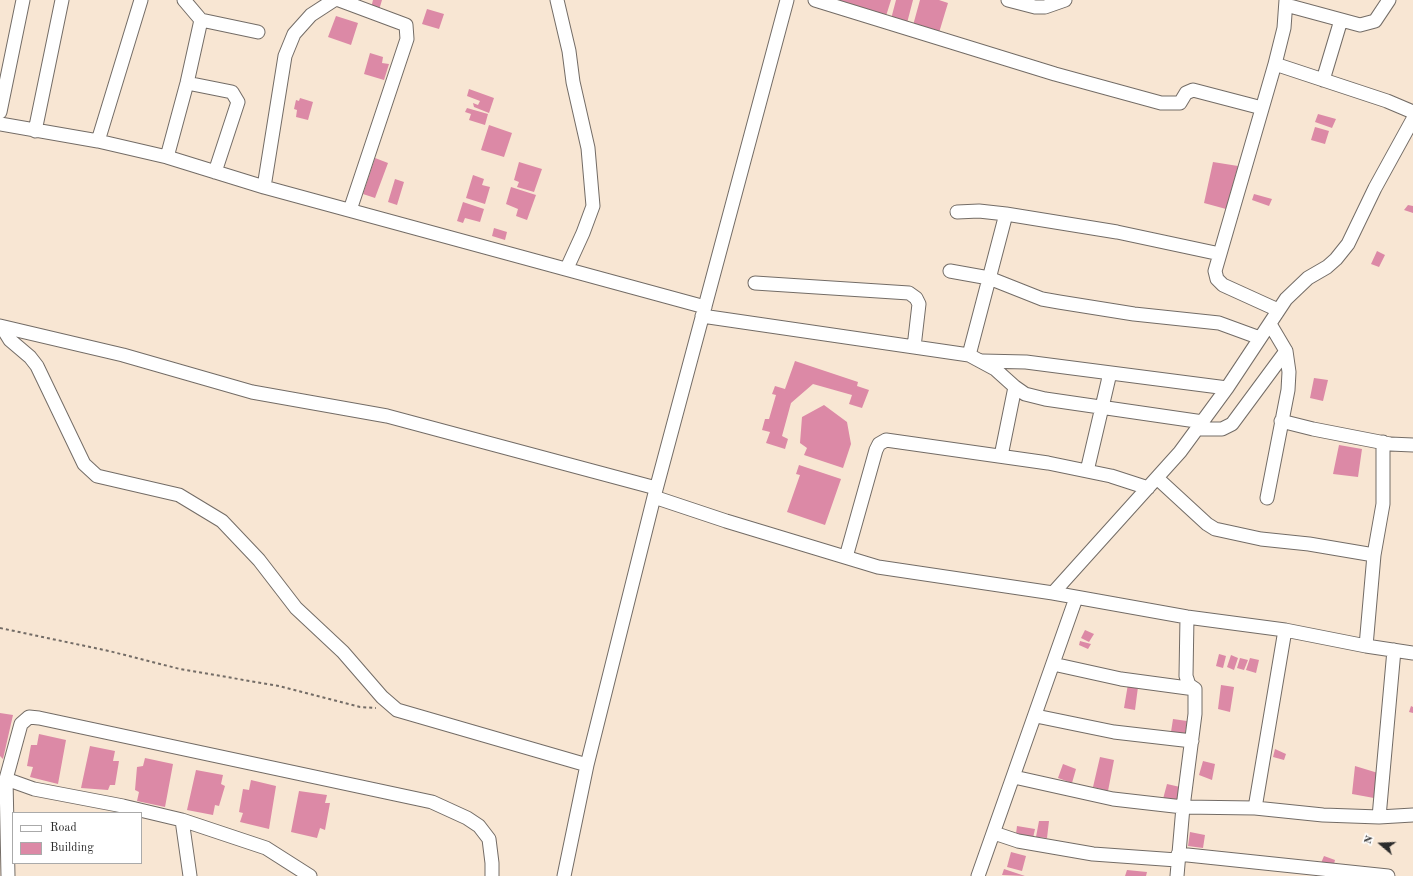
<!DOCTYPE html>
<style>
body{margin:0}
#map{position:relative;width:1413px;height:876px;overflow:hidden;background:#f8e6d3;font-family:"Old Standard TT",serif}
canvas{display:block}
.legend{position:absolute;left:12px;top:812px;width:130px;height:52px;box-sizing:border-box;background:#fff;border:1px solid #aaa;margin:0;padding:5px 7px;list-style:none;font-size:12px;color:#2b2b2b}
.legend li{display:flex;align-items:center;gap:8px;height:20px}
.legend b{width:20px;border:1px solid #aaa}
.north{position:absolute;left:1361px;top:824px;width:40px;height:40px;-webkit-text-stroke:3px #fff;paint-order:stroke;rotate:289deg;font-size:11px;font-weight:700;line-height:16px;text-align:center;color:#2b2b2b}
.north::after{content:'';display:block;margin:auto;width:14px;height:18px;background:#2b2b2b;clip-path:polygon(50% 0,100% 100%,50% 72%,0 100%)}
</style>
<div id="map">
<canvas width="1413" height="876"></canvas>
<ul class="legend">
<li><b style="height:5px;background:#fff"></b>Road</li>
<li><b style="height:11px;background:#dc89a6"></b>Building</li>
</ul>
<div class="north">N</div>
</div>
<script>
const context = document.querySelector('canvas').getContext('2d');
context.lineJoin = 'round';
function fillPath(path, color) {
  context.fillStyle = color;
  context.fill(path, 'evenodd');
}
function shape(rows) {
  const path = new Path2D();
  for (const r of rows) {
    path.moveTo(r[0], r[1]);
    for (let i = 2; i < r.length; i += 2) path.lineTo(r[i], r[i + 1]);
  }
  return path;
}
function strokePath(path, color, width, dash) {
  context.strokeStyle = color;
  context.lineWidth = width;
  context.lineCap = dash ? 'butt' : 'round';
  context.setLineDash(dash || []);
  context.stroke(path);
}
fillPath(shape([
 [373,0,382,0,379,10,371,8],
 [836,0,891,0,886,16],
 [896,0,913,0,907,23,891,19],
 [920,0,939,0,948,3,938,36,912,29],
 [427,9,444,14,439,29,422,24],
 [336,16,358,23,351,45,328,37],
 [370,53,383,57,382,63,389,64,384,80,364,74],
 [469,89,494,98,489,113,474,107,473,103,478,105,480,101,467,96],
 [300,98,313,102,308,120,296,117,297,110,294,109,296,100,299,101],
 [467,108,488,114,485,125,469,120,471,114,465,112],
 [1318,114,1336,119,1332,128,1315,122],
 [489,125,512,133,504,157,481,150],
 [1315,127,1329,131,1325,144,1311,140],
 [375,158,388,163,375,198,363,194],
 [519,162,542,169,534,192,517,187,519,182,514,180],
 [1213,162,1238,166,1226,209,1204,203],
 [473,175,484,179,482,185,490,187,485,204,466,198],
 [395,179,404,182,397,205,388,202],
 [511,187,536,195,527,220,516,216,518,209,506,204],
 [1254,194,1272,199,1269,206,1252,200],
 [463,202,484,209,480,222,465,218,463,223,457,221],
 [1408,205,1413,206,1413,213,1404,210],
 [494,228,507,232,505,240,492,236],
 [1377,251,1385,255,1379,267,1371,264],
 [795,361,858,382,857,386,869,390,862,408,849,404,852,395,813,384,791,403,782,436,788,439,785,449,766,443,770,432,762,430,765,419,769,419,776,395,772,394,775,386,785,389],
 [1314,378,1328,380,1323,401,1310,398],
 [824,405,847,422,851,444,843,468,804,455,807,448,800,443,802,417],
 [1339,445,1362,449,1358,477,1333,474],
 [799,465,841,479,825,525,787,512,800,475,796,474],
 [1085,630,1094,634,1089,642,1081,638],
 [1080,641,1091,644,1088,649,1079,645],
 [1219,654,1226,656,1223,668,1216,666],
 [1231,655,1238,658,1234,670,1227,667],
 [1240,658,1248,660,1244,670,1237,668],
 [1250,658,1259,660,1256,673,1246,670],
 [1128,684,1138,687,1135,710,1124,708],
 [1221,685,1234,687,1230,712,1218,709],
 [1411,706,1413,707,1413,713,1409,712],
 [0,713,13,715,3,759,0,756],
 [1173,719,1187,721,1185,735,1171,732],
 [39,734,66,740,58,784,30,777,33,767,27,766,31,745,37,745],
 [90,746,115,751,113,761,119,761,115,785,110,785,108,790,81,788],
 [1275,749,1286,754,1284,760,1273,757],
 [1100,757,1114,760,1108,791,1093,787],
 [145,758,173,764,165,807,137,801,139,792,135,790,137,767,143,766],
 [1203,761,1215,764,1212,780,1199,775],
 [1063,764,1076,769,1072,783,1058,778],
 [1355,766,1378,773,1374,798,1352,794],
 [196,770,223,775,221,784,225,786,219,806,215,805,213,815,187,810],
 [251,780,276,786,269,829,240,822,243,813,239,812,243,789,249,790],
 [1167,784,1180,787,1176,802,1163,799],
 [299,791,327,795,325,803,330,803,325,830,320,828,317,838,291,832],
 [1039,821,1049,821,1047,838,1036,837],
 [1017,826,1035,829,1033,838,1016,834],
 [1190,832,1205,835,1203,848,1188,846],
 [1011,852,1026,856,1022,871,1007,867],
 [1324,856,1335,860,1333,868,1321,863],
 [1004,869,1025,876,1002,875],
 [1127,870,1147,872,1146,876,1125,876]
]), '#dc89a6');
const minor = shape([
 [339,0,406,25,407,39,350,210],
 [557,0,569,51,573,82,588,148,593,206,583,233,567,268],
 [815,0,1055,74,1161,103,1180,103,1186,93,1193,90,1262,108],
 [1008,0,1035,7,1045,7,1065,0],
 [1286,5,1360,25,1375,21,1389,0],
 [201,20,258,32],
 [1275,64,1387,101,1413,112],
 [1323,80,1341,20],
 [187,83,232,92,238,102,215,172],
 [0,112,23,0],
 [0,124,98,141,167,157,264,187,705,307],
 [35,131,62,0],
 [98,141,141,0],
 [167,157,187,83,201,20,184,0],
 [264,187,285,56,294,34,311,15,334,0],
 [957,212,979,211,1006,214,1117,232,1220,254],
 [950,271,989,278,1042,299,1059,302,1134,314,1219,323,1260,338],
 [755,283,909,293,916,298,919,304,914,347],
 [1278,310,1223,285,1217,279,1215,271,1275,64,1284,28,1286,0],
 [702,316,969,355,995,369,1015,387,1025,394,1045,399,1203,422],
 [0,326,123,355,252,392,387,416,656,488],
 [5,328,5,332,10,340,30,357,37,366,84,464,97,476,179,495,222,521,259,560,296,608,343,652,382,697,397,710,587,765],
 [969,355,1006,214],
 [982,361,1026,362,1227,388],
 [1281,421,1313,429,1390,444,1413,445],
 [1198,429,1222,429,1232,424,1286,351],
 [1001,456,1015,387],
 [1087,471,1110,373],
 [1157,478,1207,524,1215,529,1261,539,1309,544,1374,555],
 [654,497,726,521,878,567,1053,593,1187,617,1285,630,1366,646,1413,653],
 [1267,498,1288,390,1289,372,1286,351,1270,324],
 [846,557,876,450,879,444,886,440,1048,463,1111,476,1148,488],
 [1053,593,1180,452,1227,388,1286,299,1308,278,1327,267,1336,259,1348,244,1375,188,1413,119],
 [1187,617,1186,676,1189,685,1195,689],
 [1366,646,1374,555,1383,504,1383,442],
 [1053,664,1121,679,1195,689],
 [1036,716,1114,732,1192,741],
 [1014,777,1113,799,1183,807,1255,808,1323,815,1379,817,1413,815],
 [6,779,34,789,123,806,182,820,266,848,310,876],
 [1255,808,1285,630],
 [1379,817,1394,650],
 [182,820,190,876],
 [994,833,1018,841,1093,854,1177,860],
 [1178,854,1388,876],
 [8,876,6,779,21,724,29,717,39,718,432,802,467,818,479,826,489,839,492,863,492,876],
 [564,876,587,765,654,497,787,0],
 [978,876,1076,598],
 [1177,876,1183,807,1195,714,1195,689]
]);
strokePath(minor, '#736c66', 15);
strokePath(shape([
 [0,628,109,651,180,669,279,686,360,707,376,708]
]), '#736c66', 2, [3, 3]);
strokePath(minor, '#fff', 13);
</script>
